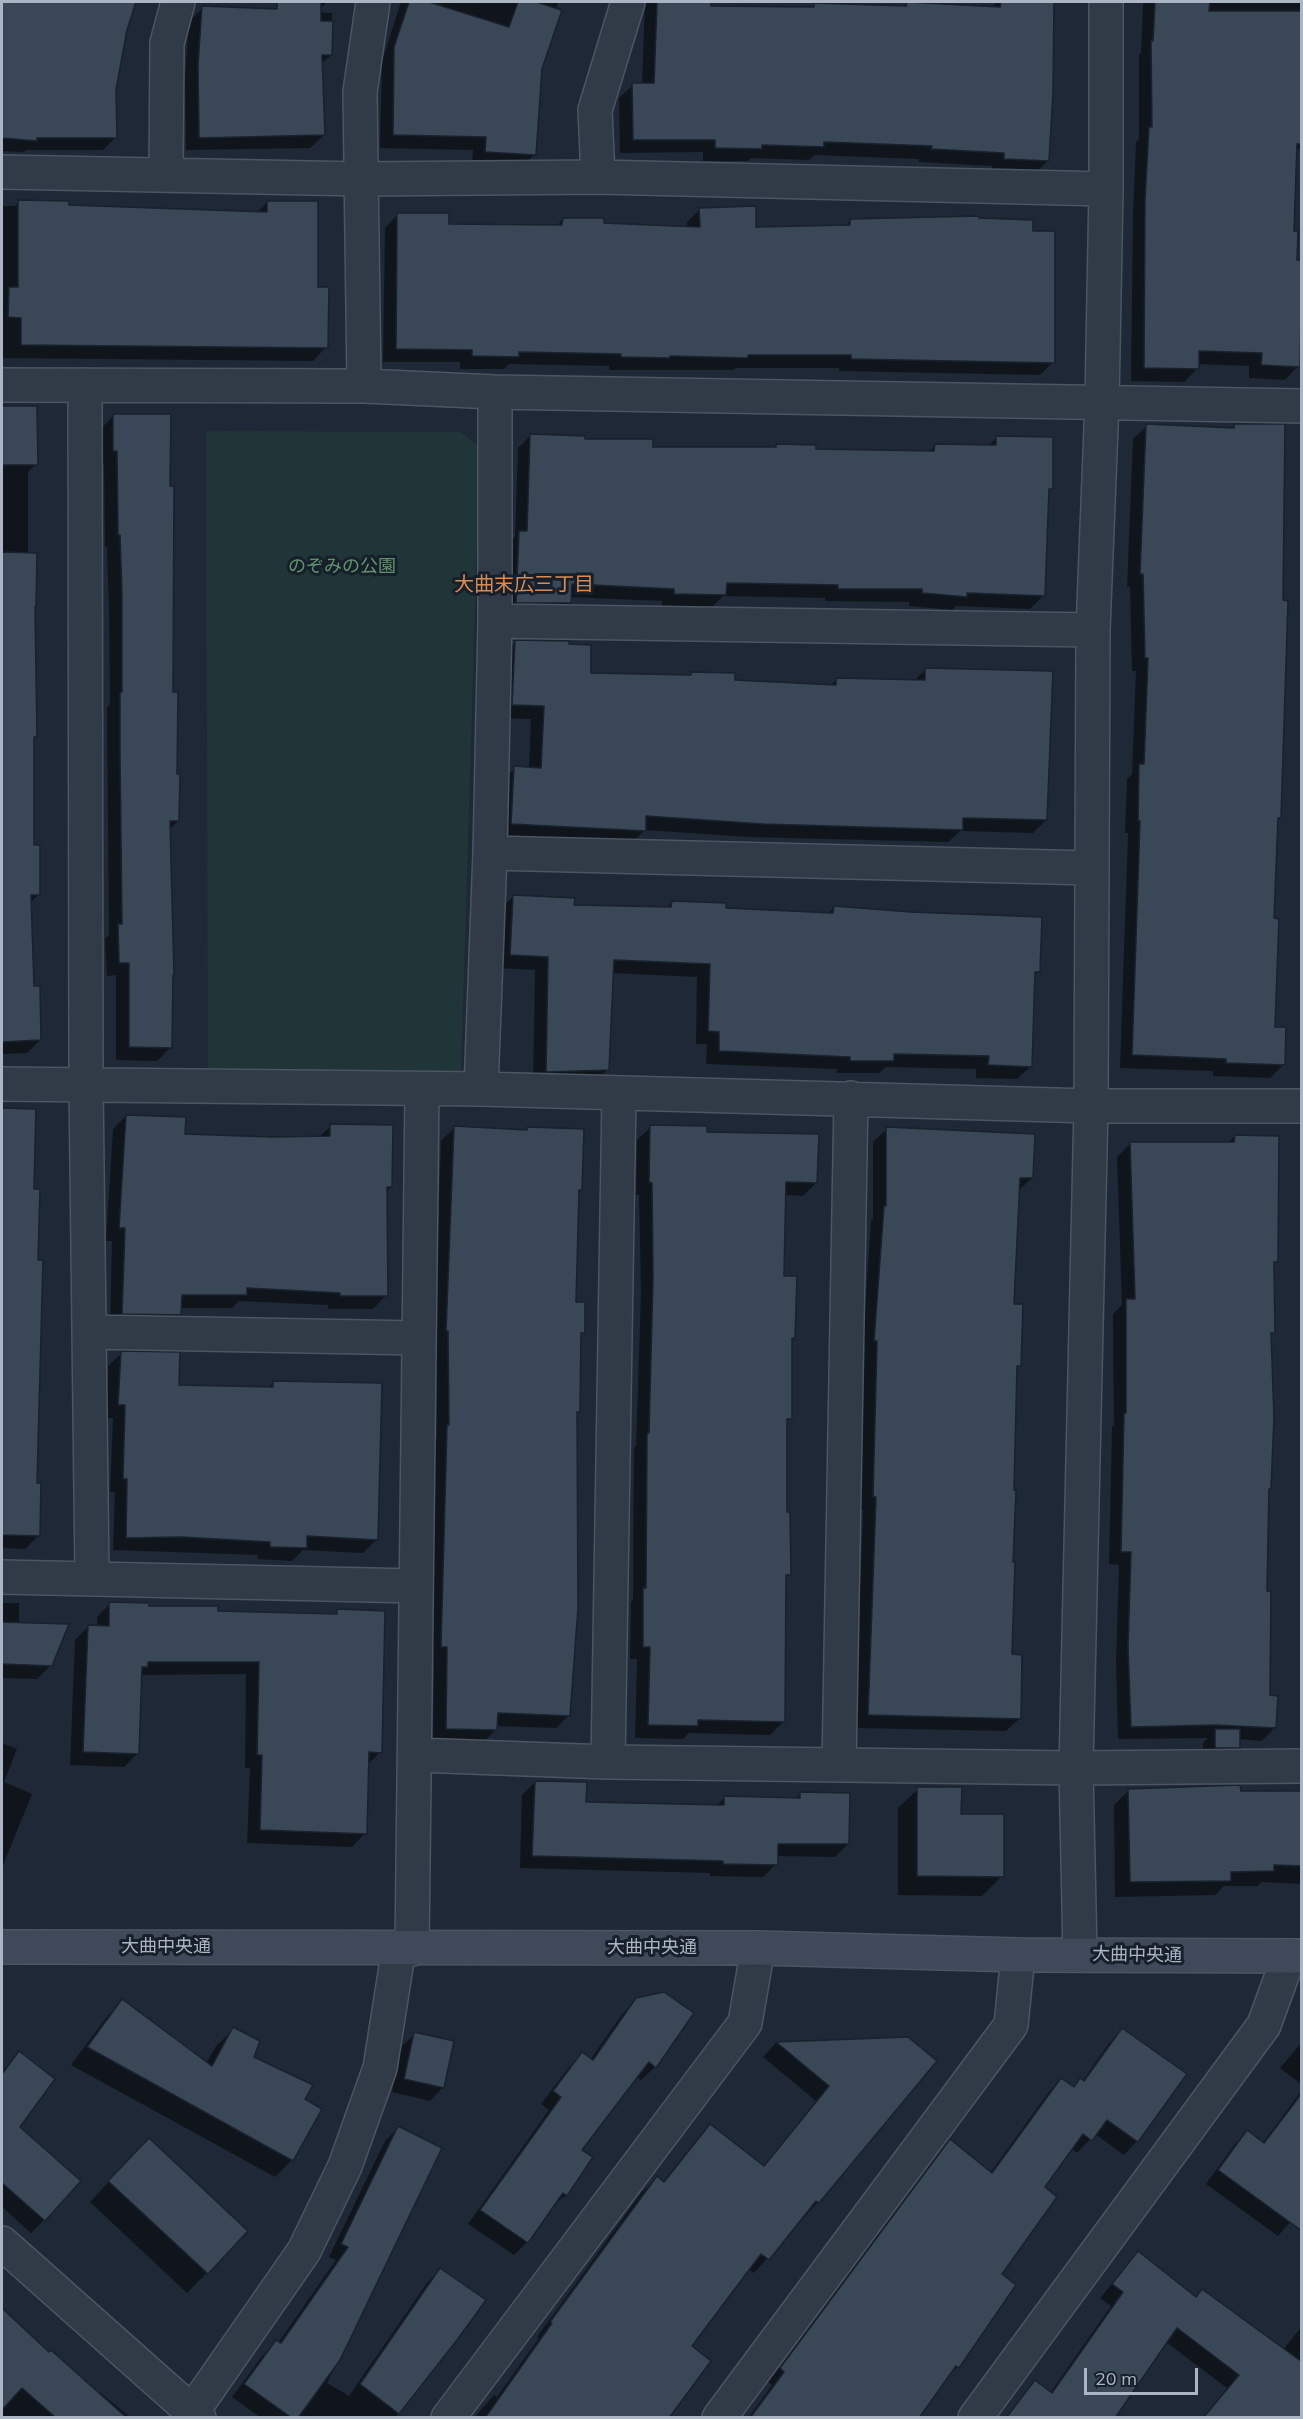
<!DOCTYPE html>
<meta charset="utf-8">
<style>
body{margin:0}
#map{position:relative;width:1303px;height:2419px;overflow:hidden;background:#1e2836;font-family:Mulish,sans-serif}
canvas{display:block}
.frame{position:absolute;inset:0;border:3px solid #abb5c4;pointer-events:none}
.scale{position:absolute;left:1084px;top:2368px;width:114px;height:27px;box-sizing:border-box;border:3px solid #abb5c4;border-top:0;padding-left:8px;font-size:18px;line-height:21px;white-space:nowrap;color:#abb5c4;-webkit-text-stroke:4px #171f2b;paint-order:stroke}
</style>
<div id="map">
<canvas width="1303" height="2419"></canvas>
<div class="frame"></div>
<div class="scale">20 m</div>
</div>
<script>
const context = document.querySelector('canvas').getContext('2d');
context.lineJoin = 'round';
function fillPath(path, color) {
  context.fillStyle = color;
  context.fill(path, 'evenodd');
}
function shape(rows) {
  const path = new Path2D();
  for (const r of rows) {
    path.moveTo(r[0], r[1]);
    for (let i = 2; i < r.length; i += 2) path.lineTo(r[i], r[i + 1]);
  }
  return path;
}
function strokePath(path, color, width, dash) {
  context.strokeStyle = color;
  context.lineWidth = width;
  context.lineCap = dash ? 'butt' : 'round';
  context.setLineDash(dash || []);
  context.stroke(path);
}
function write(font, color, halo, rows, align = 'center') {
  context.font = font + ' Mulish,"Noto Sans JP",sans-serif';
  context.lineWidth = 6;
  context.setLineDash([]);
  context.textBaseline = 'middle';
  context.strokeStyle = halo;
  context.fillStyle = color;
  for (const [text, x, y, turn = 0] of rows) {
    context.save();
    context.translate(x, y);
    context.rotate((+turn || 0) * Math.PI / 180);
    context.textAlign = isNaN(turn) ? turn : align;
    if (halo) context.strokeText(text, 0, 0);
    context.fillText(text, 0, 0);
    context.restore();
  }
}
fillPath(shape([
 [206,431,460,432,480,447,461,1072,447,1084,208,1080]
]), '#203537');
fillPath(shape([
 [2,2,134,2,125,29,115,90,115,138,103,150,26,150,23,152,2,151],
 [293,2,327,2,319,10],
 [401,2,558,2,541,69,534,155,521,168,472,164,473,150,380,148,382,61],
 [645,2,710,2,710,8,811,8,815,5,903,7,907,4,990,8,997,2,1052,2,1052,93,1048,161,1034,174,992,171,992,166,919,162,919,159,814,155,809,160,751,158,748,161,703,161,703,152,620,153,619,98,633,85,642,85],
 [1143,2,1302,2,1302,146,1295,152,1293,233,1296,261,1302,261,1302,293,1298,366,1285,380,1249,378,1249,366,1197,364,1197,369,1184,382,1131,381,1133,213,1136,142,1139,139,1139,55,1141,53],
 [203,8,332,13,331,55,321,64,324,135,310,148,186,150,185,79,189,21],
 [19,202,68,207,257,213,267,202,316,288,326,347,313,361,2,358,2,206,15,206],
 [700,209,755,228,844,227,851,220,1053,362,1040,375,839,371,839,368,736,368,733,370,609,370,609,366,509,364,504,369,460,369,460,362,383,362,385,228,398,214,447,226,556,227,563,219,603,224,687,228,687,222],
 [2,407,36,407,36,464,28,472,28,554,35,606,35,736,33,739,33,847,39,894,30,903,32,987,40,1040,27,1053,2,1054],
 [114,415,172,694,178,821,169,830,170,1048,157,1061,116,1060,116,975,107,976,105,939,109,935,107,707,110,705,109,608,107,547,105,547,104,464,100,464,101,429],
 [1235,425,1280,818,1276,821,1273,920,1274,1029,1283,1065,1270,1078,1213,1076,1213,1071,1120,1068,1128,833,1125,833,1127,779,1132,774,1136,671,1132,671,1130,587,1127,587,1133,439,1147,426,1231,429],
 [531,435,652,448,773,449,776,445,814,451,928,453,935,446,987,447,996,438,1051,489,1048,492,1043,596,1030,609,956,606,952,610,909,606,909,602,825,601,825,598,723,596,711,608,662,606,662,601,570,597,570,603,556,616,504,615,507,546,515,537,518,448],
 [515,642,568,646,589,674,689,677,692,673,733,681,830,686,837,679,914,681,926,669,1046,820,1033,833,960,831,948,842,749,837,645,830,631,844,499,836,502,781,515,768,529,769,531,719,499,718,502,655],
 [514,896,573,907,666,909,672,902,724,910,828,914,834,907,1039,971,1033,977,1031,1066,1017,1079,976,1078,976,1069,886,1067,879,1073,837,1073,837,1069,706,1064,707,1044,696,1044,697,977,612,973,608,1069,594,1083,533,1085,535,970,497,968,500,909],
 [2,1110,35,1110,33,1190,35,1485,39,1535,25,1549,2,1548],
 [126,1116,183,1135,319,1137,331,1126,391,1187,386,1192,386,1295,373,1309,328,1309,328,1305,239,1301,232,1308,180,1308,180,1314,167,1328,110,1326,112,1241,106,1241,113,1129],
 [455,1127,525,1131,528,1128,580,1189,577,1192,575,1303,584,1332,580,1336,578,1412,576,1414,569,1715,556,1728,496,1726,496,1729,483,1743,433,1742,434,1660,429,1660,435,1440,437,1438,436,1343,434,1343,441,1141],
 [651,1127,705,1134,816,1183,803,1196,785,1195,783,1277,794,1338,790,1341,791,1418,785,1423,786,1513,789,1574,785,1579,783,1722,770,1735,689,1733,683,1739,635,1738,637,1659,630,1659,631,1602,633,1600,634,1448,636,1446,641,1292,639,1195,636,1195,637,1140],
 [887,1129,1032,1178,1018,1191,1012,1306,1020,1365,1015,1370,1010,1656,1020,1718,1006,1731,855,1728,863,1510,861,1510,864,1354,862,1353,871,1221,873,1219,873,1142],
 [1235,1136,1276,1262,1272,1266,1274,1332,1269,1337,1270,1488,1268,1491,1265,1593,1269,1697,1275,1727,1262,1741,1238,1739,1238,1747,1225,1760,1202,1761,1203,1743,1208,1738,1118,1739,1116,1661,1119,1565,1109,1564,1112,1427,1114,1425,1113,1314,1122,1305,1117,1157,1130,1144,1228,1143],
 [122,1353,178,1386,268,1388,274,1382,376,1540,363,1553,303,1550,292,1561,257,1559,258,1555,113,1550,115,1492,110,1492,113,1418,106,1418,108,1366],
 [2,1603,19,1603,19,1624,51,1665,37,1679,2,1678],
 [110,1604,216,1612,334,1615,338,1611,380,1752,367,1765,365,1833,352,1847,247,1843,250,1768,245,1768,246,1674,140,1675,137,1754,124,1767,70,1765,75,1640,88,1627,97,1627,97,1617],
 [2,1743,17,1749,4,1782,32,1794,2,1868],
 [535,1782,584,1804,716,1806,725,1797,795,1799,801,1794,848,1844,835,1857,776,1856,776,1864,763,1877,710,1876,710,1873,520,1868,522,1795],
 [918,1789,960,1815,1002,1876,982,1896,898,1895,898,1808],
 [1129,1790,1302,1792,1302,1884,1261,1882,1258,1886,1224,1886,1215,1895,1115,1897,1114,1805],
 [637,1999,655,2067,641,2080,636,2076,580,2150,566,2195,551,2207,527,2242,514,2255,468,2224,549,2110,541,2104,569,2067,582,2054,590,2060,623,2013],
 [122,2001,206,2064,216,2046,234,2029,252,2058,303,2100,292,2160,275,2177,71,2065,105,2019],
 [1122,2030,1185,2074,1137,2141,1124,2155,1095,2134,1077,2153,1071,2148,1043,2188,1000,2274,1014,2285,957,2367,944,2381,815,2418,748,2418,772,2385,768,2382,937,2154,950,2141,990,2173,1048,2093,1061,2079,1073,2088,1080,2080,1082,2082,1109,2043],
 [415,2034,443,2087,430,2101,392,2092,401,2047],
 [908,2038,818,2202,754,2273,748,2269,690,2346,669,2418,474,2418,494,2395,497,2397,539,2338,537,2337,642,2192,657,2178,662,2183,696,2140,710,2126,763,2167,816,2101,763,2057,776,2043],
 [1302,2042,1302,2085,1280,2068],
 [19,2053,18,2127,44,2220,31,2233,2,2207,2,2072],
 [1302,2090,1302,2208,1278,2236,1206,2184,1234,2145,1247,2132,1262,2144],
 [398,2128,440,2149,327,2383,349,2396,427,2283,440,2270,456,2340,395,2418,261,2418,232,2397,263,2355,276,2342,278,2343,336,2260,329,2257,385,2141],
 [129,2160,246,2232,187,2293,90,2202],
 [1138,2253,1195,2298,1202,2291,1283,2350,1302,2326,1302,2418,1203,2418,1227,2388,1166,2342,1113,2418,1005,2418,1035,2382,1050,2393,1111,2306,1100,2298],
 [2,2310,49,2354,99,2395,101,2393,131,2418,2,2418]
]), '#0007');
const building = shape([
 [2,2,136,2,127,30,116,90,117,138,37,138,37,141,2,138,2,2],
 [277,2,321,2,321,21,333,21,332,55,322,55,325,135,199,138,198,65,202,6,277,9,277,2],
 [409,2,429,2,509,27,518,2,536,2,562,10,542,69,536,155,485,152,486,137,393,135,394,47,409,2],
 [657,2,711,2,711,6,814,7,814,3,906,6,907,2,1000,7,1001,2,1054,2,1053,93,1049,161,1004,159,1004,153,931,149,932,146,824,142,824,147,762,145,762,149,715,148,715,140,633,140,632,83,654,83,657,2],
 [1155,2,1210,2,1209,11,1302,11,1302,144,1297,144,1294,231,1298,231,1297,260,1302,260,1300,367,1261,365,1262,353,1199,351,1199,369,1144,368,1145,199,1149,127,1152,127,1151,41,1153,41,1155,2],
 [18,200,69,201,69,205,267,212,267,201,318,201,318,287,329,287,328,348,21,345,21,318,8,317,9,287,18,287,18,200],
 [756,206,756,227,850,225,850,219,979,216,979,218,1033,220,1033,231,1055,231,1055,363,851,359,851,355,748,355,748,358,670,356,670,358,621,357,621,354,519,352,519,357,472,356,472,350,396,349,397,213,449,213,449,224,562,225,563,218,604,218,604,223,700,227,699,208,756,206],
 [2,406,37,406,38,465,2,465,2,406],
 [113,414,171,414,170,486,174,486,173,692,178,692,177,774,180,774,179,821,170,821,174,975,173,975,172,1048,129,1047,129,963,119,963,118,924,122,924,120,753,120,692,122,692,122,594,120,535,118,535,117,451,113,451,113,414],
 [1146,424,1234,428,1234,424,1285,424,1283,600,1288,601,1281,818,1278,818,1274,918,1279,919,1275,1027,1286,1027,1285,1065,1226,1063,1226,1059,1132,1055,1140,821,1138,821,1139,764,1144,764,1148,658,1145,658,1143,574,1140,574,1146,424],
 [530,434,585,436,585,439,653,439,653,447,776,447,776,444,816,445,816,449,934,451,935,444,996,445,996,436,1053,437,1053,489,1049,489,1045,596,967,593,967,597,922,593,922,589,838,589,838,585,727,583,726,595,674,594,674,589,572,584,571,603,516,603,519,531,527,531,530,434],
 [2,552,37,553,36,607,35,607,37,737,34,737,34,845,40,845,40,895,31,895,34,986,40,986,41,1040,2,1042,2,552],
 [515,640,569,641,569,644,591,645,591,673,691,675,691,672,735,673,735,680,836,685,836,678,925,680,925,668,1053,671,1047,820,963,818,963,830,763,824,646,816,646,831,511,824,514,766,541,768,544,706,512,705,515,640],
 [513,895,575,898,574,905,671,907,672,901,726,903,726,908,833,913,834,906,911,912,1042,917,1040,972,1035,972,1032,1067,988,1065,989,1056,894,1054,894,1061,850,1061,850,1057,719,1051,719,1032,708,1031,710,964,614,960,609,1070,546,1072,548,957,510,955,513,895],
 [2,1108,36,1109,34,1189,40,1189,38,1260,43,1260,37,1483,41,1483,40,1536,2,1535,2,1108],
 [126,1115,186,1117,185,1134,272,1137,330,1136,330,1124,393,1125,392,1187,387,1187,388,1296,340,1296,340,1293,247,1288,247,1295,182,1295,181,1315,122,1314,125,1228,119,1228,126,1115],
 [650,1125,707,1126,707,1132,819,1134,817,1183,786,1182,784,1276,797,1276,795,1339,792,1338,792,1419,787,1419,787,1512,790,1512,791,1575,786,1575,785,1722,698,1720,698,1726,648,1725,650,1647,643,1647,643,1588,646,1588,647,1433,649,1433,653,1278,652,1183,649,1182,650,1125],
 [454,1126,527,1130,527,1127,584,1129,582,1190,579,1190,576,1302,585,1302,585,1333,581,1333,580,1412,577,1412,578,1608,570,1716,498,1713,497,1730,446,1729,447,1647,441,1647,447,1425,449,1425,448,1331,446,1331,454,1126],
 [886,1127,1035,1134,1033,1178,1020,1178,1014,1304,1023,1304,1021,1366,1017,1366,1014,1490,1016,1490,1013,1562,1015,1562,1012,1654,1022,1655,1021,1719,868,1715,876,1497,873,1497,877,1341,874,1341,884,1206,886,1206,886,1127],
 [1235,1135,1279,1136,1278,1262,1274,1262,1275,1333,1271,1333,1274,1417,1271,1489,1269,1489,1267,1591,1271,1591,1270,1695,1278,1696,1276,1728,1216,1725,1131,1727,1128,1647,1131,1552,1121,1552,1124,1413,1126,1413,1126,1299,1135,1299,1130,1142,1234,1142,1235,1135],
 [121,1351,180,1352,179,1385,273,1387,273,1381,382,1383,378,1540,307,1536,307,1548,270,1547,270,1542,181,1537,126,1538,127,1479,123,1479,125,1405,118,1405,121,1351],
 [109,1602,149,1603,149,1606,218,1606,218,1611,337,1614,337,1609,385,1611,382,1753,369,1752,367,1834,260,1830,262,1755,257,1755,259,1662,148,1662,148,1667,142,1667,139,1754,83,1752,88,1625,109,1626,109,1602],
 [2,1622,69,1624,52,1666,2,1664,2,1622],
 [1215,1729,1240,1729,1240,1748,1215,1748,1215,1729],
 [535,1781,587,1782,586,1802,724,1805,724,1796,800,1798,800,1792,850,1793,849,1844,778,1844,778,1865,723,1864,723,1861,532,1856,535,1781],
 [1240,1785,1241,1791,1302,1791,1302,1866,1274,1865,1274,1871,1231,1872,1231,1881,1130,1882,1128,1789,1240,1785],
 [917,1787,962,1787,961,1814,1004,1814,1004,1877,917,1876,917,1787],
 [664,1992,694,2013,656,2068,649,2062,582,2150,593,2157,567,2196,563,2193,528,2243,480,2210,561,2097,553,2091,582,2052,593,2060,636,1998,664,1992],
 [122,1999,212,2066,233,2027,260,2041,254,2057,313,2085,305,2099,322,2109,293,2161,87,2047,122,1999],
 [1122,2028,1187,2074,1138,2142,1107,2120,1092,2141,1083,2134,1045,2187,1057,2197,1002,2274,1016,2285,959,2368,956,2366,919,2418,750,2418,784,2372,780,2368,950,2139,992,2173,1061,2078,1074,2087,1080,2078,1084,2081,1122,2028],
 [414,2032,454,2041,444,2088,404,2079,414,2032],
 [908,2037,937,2061,819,2203,816,2201,769,2260,761,2254,692,2346,711,2361,669,2418,485,2418,552,2323,550,2322,657,2176,664,2182,710,2124,764,2166,829,2086,776,2042,908,2037],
 [19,2051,55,2079,20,2127,81,2181,45,2221,2,2183,2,2074,19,2051],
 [1302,2093,1302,2231,1218,2170,1247,2130,1264,2143,1302,2093],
 [398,2126,442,2148,340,2360,298,2418,292,2418,244,2384,276,2340,281,2343,348,2247,341,2244,398,2126],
 [149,2138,248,2231,208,2274,108,2181,149,2138],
 [1138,2251,1196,2297,1202,2289,1302,2362,1302,2418,1203,2418,1239,2375,1177,2328,1115,2418,1006,2418,1035,2380,1052,2393,1123,2292,1112,2284,1138,2251],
 [440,2268,486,2300,457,2340,399,2414,360,2384,440,2268],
 [2,2308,49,2352,51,2350,127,2418,56,2418,22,2388,2,2410,2,2308]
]);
fillPath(building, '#394757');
strokePath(building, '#19212d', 1.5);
const street = shape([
 [2,172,362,179,598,177,1106,189],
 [166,174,167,43,178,2],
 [598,177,595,110,628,2],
 [2,385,364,386,495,392,1302,406],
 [85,385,86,1084,92,1577],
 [364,386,360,92,373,2],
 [495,621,1093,630],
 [490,853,1091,868],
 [2,1084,481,1089,1091,1106,1302,1106],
 [481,1089,490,853,495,621,495,392],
 [89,1332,419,1338],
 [2,1577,416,1586],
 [416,1755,608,1762,1076,1768,1302,1766],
 [608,1762,619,1094],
 [839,1765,851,1098],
 [412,1949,422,1090],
 [1080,1954,1076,1768,1091,1106,1093,630,1102,402,1106,189,1106,2],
 [2,2243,199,2418],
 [192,2412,304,2251,345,2166,380,2068,399,1948],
 [448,2418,745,2023,758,1948],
 [719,2418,1011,2025,1018,1955],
 [975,2418,1264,2025,1289,1956]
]);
const secondary = shape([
 [2,1947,758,1948,1018,1955,1302,1956]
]);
strokePath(street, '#4c5562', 36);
strokePath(secondary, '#4c5562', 36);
strokePath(street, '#313a47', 33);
strokePath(secondary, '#3f495a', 33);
write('18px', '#62956d', '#171f2b', [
 ["のぞみの公園",342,567]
]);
write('18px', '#abb5c4', '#171f2b', [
 ["大曲中央通",166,1947],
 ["大曲中央通",652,1948],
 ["大曲中央通",1137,1955,1]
]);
write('20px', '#d88b52', '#171f2b', [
 ["大曲末広三丁目",524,585]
]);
</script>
